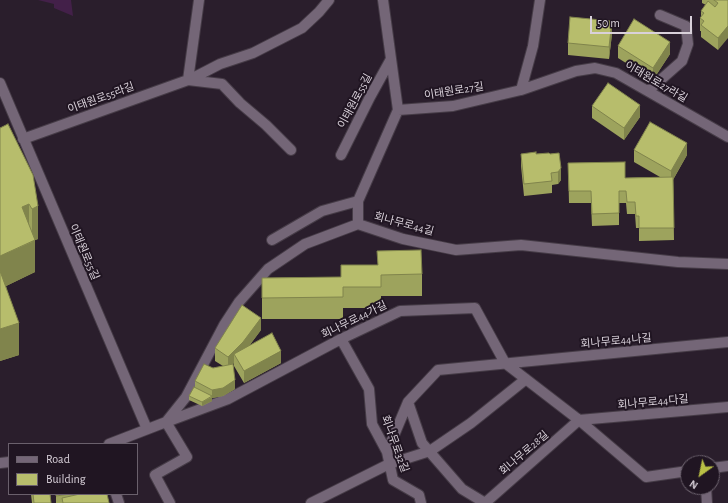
<!DOCTYPE html>
<meta charset="utf-8">
<style>
body{margin:0}
#map{position:relative;width:728px;height:503px;overflow:hidden;background:#2a1e2c;font-family:"Alegreya Sans",sans-serif}
canvas{display:block}
.legend{position:absolute;left:8px;top:443px;width:130px;height:52px;box-sizing:border-box;background:#201522;border:1px solid #6a606c;margin:0;padding:5px 7px;list-style:none;font-size:12px;color:#d9d1da}
.legend li{display:flex;align-items:center;gap:8px;height:20px}
.legend b{width:20px;border:1px solid #6a606c}
.north{position:absolute;left:680px;top:455px;width:40px;height:40px;box-sizing:border-box;background:#201522;border:1px solid #6a606c;border-radius:50%;rotate:213deg;font-size:11px;font-weight:700;line-height:16px;text-align:center;color:#d9d1da}
.north::after{content:'';display:block;margin:auto;width:14px;height:18px;background:#bac045;clip-path:polygon(50% 0,100% 100%,50% 72%,0 100%)}
.scale{position:absolute;left:590px;top:16px;width:102px;height:18px;box-sizing:border-box;border:2px solid #d9d1da;border-top:0;padding-left:5px;font-size:12px;line-height:14px;white-space:nowrap;color:#d9d1da;-webkit-text-stroke:3px #201522;paint-order:stroke}
</style>
<div id="map">
<canvas width="728" height="503"></canvas>
<ul class="legend">
<li><b style="height:5px;background:#746677"></b>Road</li>
<li><b style="height:11px;background:#b7bd6c"></b>Building</li>
</ul>
<div class="north">N</div>
<div class="scale">50 m</div>
</div>
<script>
const context = document.querySelector('canvas').getContext('2d');
context.lineJoin = 'round';
function fillPath(path, color) {
  context.fillStyle = color;
  context.fill(path, 'evenodd');
}
function shape(rows) {
  const path = new Path2D();
  for (const r of rows) {
    path.moveTo(r[0], r[1]);
    for (let i = 2; i < r.length; i += 2) path.lineTo(r[i], r[i + 1]);
  }
  return path;
}
function strokePath(path, color, width, dash) {
  context.strokeStyle = color;
  context.lineWidth = width;
  context.lineCap = dash ? 'butt' : 'round';
  context.setLineDash(dash || []);
  context.stroke(path);
}
function write(font, color, halo, rows, align = 'center') {
  context.font = font + ' "Alegreya Sans","Noto Sans KR",sans-serif';
  context.lineWidth = 4;
  context.setLineDash([]);
  context.textBaseline = 'middle';
  context.strokeStyle = halo;
  context.fillStyle = color;
  for (const [text, x, y, turn = 0] of rows) {
    context.save();
    context.translate(x, y);
    context.rotate((+turn || 0) * Math.PI / 180);
    context.textAlign = isNaN(turn) ? turn : align;
    if (halo) context.strokeText(text, 0, 0);
    context.fillText(text, 0, 0);
    context.restore();
  }
}
fillPath(shape([
 [38,0,71,0,73,16,54,8,54,4]
]), '#432049');
const minor = shape([
 [383,0,398,110],
 [188,80,199,0],
 [189,80,220,64,253,53,302,28,319,12,329,0],
 [0,83,147,429],
 [521,90,576,71,595,68,616,73,728,137],
 [648,91,682,61,688,44,686,26,660,15],
 [23,139,188,80,222,84,240,103,266,125,291,150],
 [341,155,370,97,391,59],
 [358,224,358,201,398,110,453,106,521,90,533,46,540,0],
 [272,240,322,211,358,201],
 [341,339,369,389,372,424,387,452,393,480,419,495,421,503],
 [109,444,166,422,186,397,224,325,239,302,268,269,305,244,358,224,403,239,456,250,521,245,678,262,728,264],
 [387,452,408,402],
 [0,463,9,462],
 [712,468,728,466],
 [706,487,707,503],
 [116,494,119,503],
 [170,503,155,475,187,457,166,422,228,399,341,339,400,311,475,308,505,363,579,420,646,477,688,471],
 [311,503,389,464,430,451,471,423,526,379],
 [485,503,462,489,422,443,408,402,438,370,728,342],
 [485,503,579,420,728,407]
]);
strokePath(minor, '#463c47', 12);
strokePath(minor, '#746677', 10);
fillPath(shape([
 [702,0,728,0,718,50,701,37,701,31,700,31,700,18,701,17,701,11,706,5,702,3],
 [612,34,609,59,568,55,568,43],
 [618,46,670,54,653,80,618,58],
 [592,106,640,117,624,140,592,118],
 [0,128,33,175,38,239,35,240,35,272,6,286,19,355,0,361],
 [634,150,687,155,673,180,674,240,639,241,639,228,636,228,635,214,627,214,626,203,619,203,619,225,592,226,591,203,569,203,568,163,625,178,660,177,634,162],
 [559,153,561,180,558,184,552,185,552,193,524,196,521,166,521,154,550,154],
 [341,265,422,274,422,296,381,296,381,308,343,308,343,319,262,319,262,278,341,277],
 [261,330,249,346,281,363,244,383,234,366,234,363,233,364,235,389,223,396,212,398,212,401,202,406,189,400,189,396,195,388,195,381,213,368,223,366,215,361,215,348],
 [31,494,51,494,50,496,51,503,32,503],
 [56,494,107,494,109,503,56,503]
]), '#9da35d');
fillPath(shape([
 [612,21,612,34,609,59,609,47],
 [728,26,728,38,718,50,718,38],
 [670,42,670,54,653,80,653,68],
 [640,105,640,117,624,140,624,128],
 [687,143,687,155,671,183,671,171],
 [561,168,561,180,558,184,558,172],
 [29,204,29,236,22,207],
 [38,206,38,239,33,241,35,240,35,272,0,289,0,256,32,242,32,209],
 [261,318,261,330,243,354,234,354,234,363,228,369,228,357],
 [19,323,19,355,0,361,0,329],
 [281,351,281,363,244,383,244,371],
 [235,380,235,389,223,396,212,398,212,401,202,406,202,402,212,397,212,390]
]), '#80844c');
const building = shape([
 [714,0,728,0,728,26,718,38,701,25,704,21,700,18,704,13,701,11,708,1,715,7,718,3,714,0],
 [570,17,612,21,609,47,568,43,570,17],
 [634,19,670,42,653,68,618,46,634,19],
 [608,83,640,105,624,128,592,106,608,83],
 [650,122,687,143,671,171,634,150,650,122],
 [8,124,33,175,38,206,32,209,29,204,22,207,35,240,0,256,0,128,8,124],
 [536,152,536,154,549,153,550,154,559,153,561,168,558,172,551,173,552,181,524,184,521,154,536,152],
 [625,162,625,178,673,177,674,228,639,228,639,216,636,216,635,202,627,202,626,191,619,191,619,213,592,214,591,191,569,191,568,163,625,162],
 [421,250,422,274,381,275,381,287,343,287,343,297,262,298,262,278,341,277,341,265,378,265,377,251,421,250],
 [0,271,19,323,0,329,0,271],
 [242,305,261,318,243,342,228,357,215,348,242,305],
 [272,333,281,351,244,371,234,354,272,333],
 [204,364,213,368,233,364,235,380,223,388,212,390,195,381,204,364],
 [194,387,212,396,202,402,189,396,194,387],
 [33,494,50,494,51,503,34,503,33,494],
 [56,494,70,494,56,496,56,494],
 [80,494,107,494,109,503,63,503,62,498,80,494]
]);
fillPath(building, '#b7bd6c');
strokePath(building, '#80844c', 1);
write('11px', '#d9d1da', '#201522', [
 ["이태원로27라길",656,82,30],
 ["이태원로27길",454,91,-9],
 ["이태원로55라길",101,98,-20],
 ["이태원로55길",355,101,-62],
 ["회나무로44길",404,224,15],
 ["이태원로55길",84,252,67],
 ["회나무로44가길",354,320,-26],
 ["회나무로44나길",616,341,-5],
 ["회나무로44다길",653,402,-5],
 ["회나무로32길",395,444,70],
 ["회나무로28길",524,453,-41]
]);
</script>
